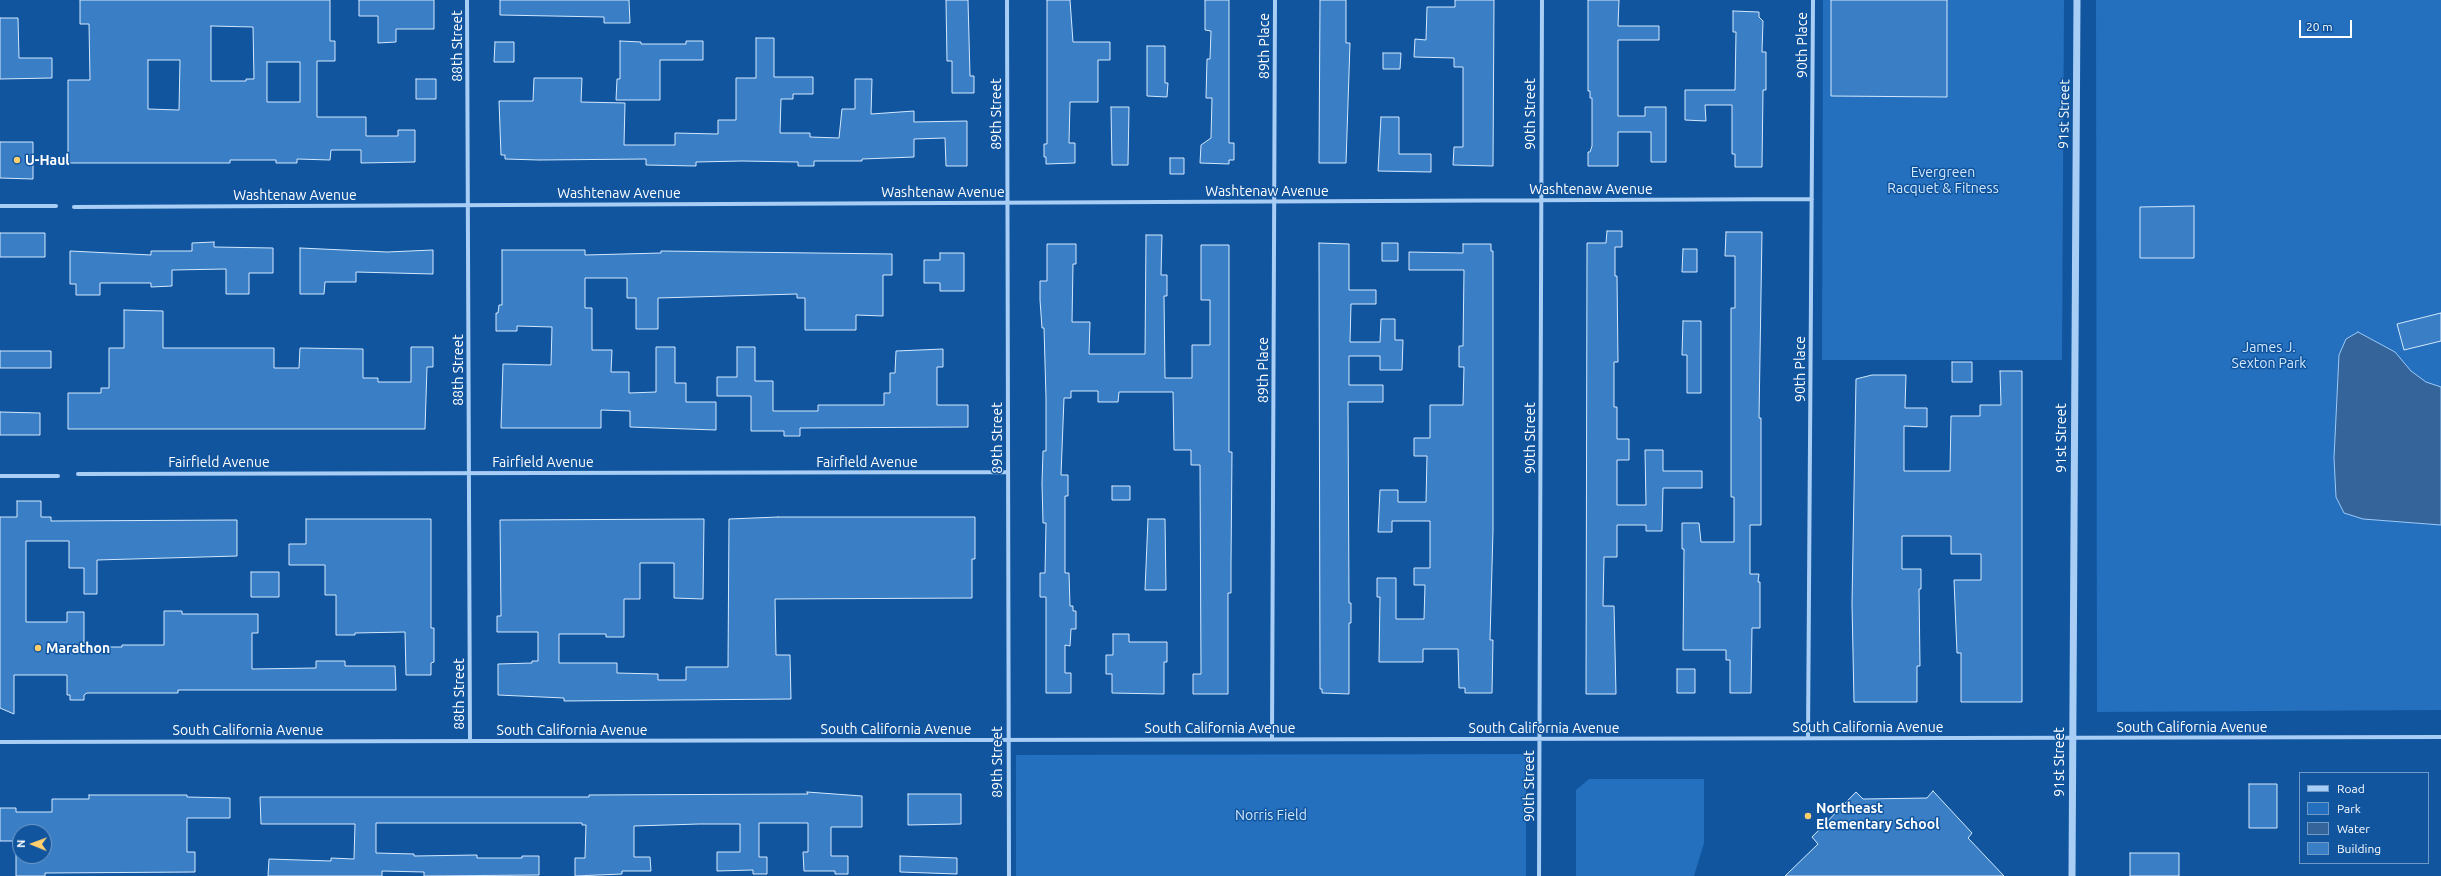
<!DOCTYPE html>
<html>
<head>
<meta charset="utf-8">
<style>
	body { margin:0 }
	#map { position:relative; width:2441px; height:876px; overflow:hidden; background:#11559f; font-family:Ubuntu,sans-serif }
	canvas { display:block }
	.legend { position:absolute; left:2299px; top:772px; width:130px; height:92px; box-sizing:border-box; background:#11559f; border:1px solid #7099c5; margin:0; padding:5px 7px; list-style:none; font-size:12px; color:#fff }
	.legend li { display:flex; align-items:center; gap:8px; height:20px }
	.legend b { width:20px; border:1px solid #7099c5 }
	.north { position:absolute; left:12px; top:824px; width:40px; height:40px; box-sizing:border-box; background:#11559f; border:1px solid #7099c5; border-radius:50%; rotate:271deg; font-size:11px; font-weight:700; line-height:16px; text-align:center; color:#fff }
	.north::after { content:''; display:block; margin:auto; width:14px; height:18px; background:#ffcf6d; clip-path:polygon(50% 0,100% 100%,50% 72%,0 100%) }
	.scale { position:absolute; left:2299px; top:20px; width:53px; height:18px; box-sizing:border-box; border:2px solid #fff; border-top:0; padding-left:5px; font-size:12px; line-height:14px; white-space:nowrap; color:#fff; -webkit-text-stroke:3px #11559f; paint-order:stroke }
</style>
</head>
<body>
<div id="map">
<canvas width="2441" height="876"></canvas>
<ul class="legend">
<li><b style="height:5px;background:#a9cef5"></b>Road</li>
<li><b style="height:11px;background:#2470be"></b>Park</li>
<li><b style="height:11px;background:#34649a"></b>Water</li>
<li><b style="height:11px;background:#3a7fc6"></b>Building</li>
</ul>
<div class="north">N</div>
<div class="scale">20 m</div>
</div>
<script>
const ctx = document.querySelector('canvas').getContext('2d');
ctx.lineJoin = 'round';
function fill(path, color) { ctx.fillStyle = color; ctx.fill(path, 'evenodd'); }
const poly = rows => new Path2D(rows.map(r => 'M' + r).join(''));
function trace(path, color, width, dash) { ctx.strokeStyle = color; ctx.lineWidth = width; ctx.lineCap = dash ? 'butt' : 'round'; ctx.setLineDash(dash || []); ctx.stroke(path); }
function label(font, color, halo, rows, align = 'center') {
  ctx.font = font + ' Ubuntu,sans-serif'; ctx.lineWidth = 3; ctx.setLineDash([]); ctx.textBaseline = 'middle'; ctx.strokeStyle = halo; ctx.fillStyle = color; for (const [text, x, y, turn = 0] of rows) {
    ctx.save(); ctx.translate(x, y); ctx.rotate((+turn || 0) * Math.PI / 180); ctx.textAlign = isNaN(turn) ? turn : align; if (halo) ctx.strokeText(text, 0, 0); ctx.fillText(text, 0, 0); ctx.restore();
  }
}
const green = poly([
	[1823,0,2064,0,2062,360,1822,360],
	[2096,0,2441,0,2441,710,2097,712],
	[1526,754,1526,876,1016,876,1016,755],
	[1589,779,1704,779,1704,843,1694,876,1576,876,1576,790]
]);
const water = poly([
	[2358,332,2395,352,2411,371,2426,382,2441,387,2441,525,2363,519,2344,513,2336,497,2334,458,2339,355,2346,339,2358,332]
]);
const building = poly([
	[80,0,330,0,330,41,335,41,335,61,317,61,317,117,366,117,366,136,398,136,398,130,415,130,415,162,361,163,361,150,331,150,330,160,297,159,297,163,276,163,276,160,230,160,230,163,68,163,68,80,90,80,89,24,80,24,80,0],
	[211,26,253,27,254,79,246,79,246,81,211,81,211,26],
	[148,60,180,60,179,110,148,109,148,60],
	[267,62,300,62,300,102,267,102,267,62],
	[359,0,434,0,434,29,396,29,396,42,378,43,378,16,359,16,359,0],
	[500,0,629,0,630,23,604,23,604,17,500,15,500,0],
	[946,0,968,0,970,76,974,76,974,93,952,93,952,61,947,61,946,0],
	[1047,0,1070,0,1073,42,1110,42,1110,60,1098,60,1098,102,1070,102,1069,143,1075,143,1075,163,1046,164,1046,157,1044,157,1044,144,1047,144,1047,0],
	[1205,0,1229,0,1229,143,1234,143,1234,160,1229,160,1229,164,1200,163,1201,145,1211,138,1212,98,1206,98,1207,59,1210,59,1211,31,1205,30,1205,0],
	[1320,0,1346,0,1346,43,1350,43,1346,163,1319,163,1320,0],
	[1455,0,1494,0,1493,166,1453,165,1454,147,1463,147,1463,67,1454,67,1454,58,1414,57,1415,39,1426,40,1427,7,1455,7,1455,0],
	[1588,0,1619,0,1618,26,1659,26,1659,40,1618,40,1618,116,1645,116,1645,107,1666,107,1666,162,1651,162,1651,132,1618,132,1618,166,1588,166,1588,152,1590,152,1592,146,1592,98,1590,98,1590,91,1588,91,1588,0],
	[1831,0,1947,0,1947,97,1831,96,1831,0],
	[1733,11,1759,12,1759,17,1763,21,1762,52,1766,52,1766,90,1763,90,1762,167,1735,167,1735,154,1732,154,1732,105,1705,105,1706,121,1685,120,1685,90,1735,90,1736,32,1733,32,1733,11],
	[0,18,18,18,19,58,52,58,52,78,0,79,0,18],
	[756,38,774,38,774,77,813,77,813,94,793,94,793,99,781,99,780,133,810,133,810,137,839,138,842,109,855,109,855,79,872,79,871,114,914,111,914,122,967,121,967,166,946,166,945,138,914,139,914,157,862,159,862,161,814,161,814,166,798,166,798,162,742,161,696,162,696,166,646,165,646,159,539,160,505,159,505,155,501,155,499,101,533,101,534,78,582,78,581,102,625,103,624,145,675,145,675,133,718,134,718,120,736,120,736,78,756,78,756,38],
	[620,41,641,42,641,44,686,44,686,41,703,41,703,60,660,60,660,100,616,100,617,79,620,79,620,41],
	[495,42,514,42,514,62,494,62,495,42],
	[1147,46,1165,46,1165,83,1168,83,1167,97,1147,96,1147,46],
	[1383,53,1401,53,1400,69,1383,69,1383,53],
	[416,79,436,79,436,99,416,99,416,79],
	[1111,107,1129,107,1128,165,1112,165,1111,107],
	[1381,117,1399,117,1399,154,1431,154,1431,172,1378,171,1381,117],
	[0,142,33,142,33,179,0,178,0,142],
	[1170,158,1184,158,1184,174,1170,174,1170,158],
	[2194,206,2194,258,2140,258,2140,207,2194,206],
	[1607,231,1622,231,1622,247,1615,247,1615,276,1617,276,1618,362,1614,362,1614,407,1617,407,1617,439,1629,439,1629,460,1617,460,1617,505,1646,505,1645,450,1663,450,1663,471,1702,471,1702,488,1663,488,1662,531,1646,531,1646,525,1617,525,1617,557,1604,557,1603,606,1614,606,1616,694,1586,694,1587,250,1587,243,1606,243,1607,231],
	[1726,232,1762,232,1759,418,1761,418,1761,525,1750,525,1750,574,1759,574,1758,582,1760,582,1760,628,1752,628,1751,693,1730,693,1730,660,1726,660,1726,650,1683,650,1684,549,1682,549,1682,523,1699,523,1701,542,1734,542,1734,497,1731,497,1731,308,1735,308,1735,256,1725,256,1726,232],
	[0,233,45,233,45,257,0,257,0,233],
	[1146,235,1162,235,1161,275,1167,275,1167,296,1164,296,1165,378,1192,378,1192,345,1210,345,1210,300,1201,300,1201,245,1229,245,1229,452,1232,452,1231,563,1231,593,1228,593,1228,694,1193,694,1193,674,1201,674,1200,465,1191,465,1191,450,1174,450,1173,392,1119,392,1118,402,1098,402,1098,391,1071,391,1071,398,1064,398,1061,475,1068,475,1068,496,1065,496,1065,573,1069,573,1070,606,1073,606,1073,611,1076,611,1076,629,1071,629,1070,646,1065,645,1065,673,1071,673,1071,693,1046,693,1046,597,1040,597,1040,573,1045,573,1046,523,1043,523,1042,483,1043,451,1046,451,1046,398,1044,328,1042,328,1040,300,1040,281,1047,281,1047,244,1076,244,1076,264,1073,264,1072,322,1090,322,1089,354,1145,354,1146,235],
	[214,242,214,247,273,248,273,273,249,273,249,294,226,294,226,269,172,270,172,286,151,287,151,283,100,283,100,295,76,295,76,284,70,284,70,251,151,255,151,251,192,251,192,243,214,242],
	[1319,243,1349,244,1349,290,1376,290,1376,304,1351,304,1350,342,1380,342,1381,319,1395,319,1395,340,1403,340,1402,370,1380,370,1380,356,1349,356,1349,385,1383,385,1383,402,1348,402,1349,603,1351,603,1351,623,1349,623,1349,694,1322,693,1322,689,1320,689,1319,243],
	[1382,243,1398,243,1398,261,1382,261,1382,243],
	[1463,244,1491,244,1491,251,1493,251,1493,530,1490,640,1493,640,1492,693,1465,693,1465,688,1459,688,1458,649,1423,649,1423,662,1379,662,1380,597,1377,597,1377,578,1396,578,1396,619,1424,619,1425,585,1414,585,1414,568,1430,568,1430,521,1392,521,1392,532,1378,532,1380,490,1398,490,1398,502,1426,502,1427,456,1414,456,1414,438,1430,438,1430,405,1463,405,1464,367,1459,367,1459,346,1463,346,1464,270,1409,270,1409,252,1463,253,1463,244],
	[300,248,387,252,433,250,433,274,356,272,356,282,325,282,324,294,300,294,300,248],
	[1683,249,1697,249,1697,272,1682,272,1683,249],
	[502,250,585,250,585,255,661,253,661,251,892,254,892,275,883,275,883,316,856,315,856,330,805,330,805,298,797,298,797,294,658,298,658,329,636,329,636,298,627,298,627,278,585,278,585,308,592,308,592,350,612,350,611,372,629,372,629,393,656,392,656,347,675,347,675,383,686,383,686,402,716,402,716,430,630,427,630,411,601,410,601,428,501,428,503,364,551,365,552,327,517,326,517,331,496,331,496,313,498,313,499,305,502,305,502,250],
	[940,253,964,253,964,291,940,291,940,283,924,283,924,260,940,260,940,253],
	[124,310,163,311,163,348,274,348,274,368,299,368,300,348,363,349,363,378,378,378,378,382,411,382,411,347,433,347,433,367,427,367,425,429,68,429,68,393,101,393,101,388,109,388,109,348,124,348,124,310],
	[2441,313,2441,341,2404,350,2397,324,2441,313],
	[1683,321,1701,321,1701,393,1687,393,1687,355,1682,355,1683,321],
	[737,347,755,347,755,381,773,381,773,411,818,411,818,405,884,405,884,393,890,393,890,373,895,373,896,351,943,349,943,367,937,367,937,405,968,405,968,427,800,428,800,436,784,436,784,431,751,431,751,396,717,396,717,377,737,377,737,347],
	[0,351,51,351,51,368,0,368,0,351],
	[1952,362,1972,362,1972,382,1952,382,1952,362],
	[2000,371,2022,371,2022,702,1961,702,1961,653,1957,653,1954,580,1981,580,1981,554,1951,554,1951,536,1902,536,1902,569,1921,569,1921,589,1919,589,1920,666,1917,666,1917,702,1854,702,1852,603,1856,379,1872,375,1906,375,1905,408,1927,408,1927,427,1904,426,1904,471,1950,471,1951,416,1980,416,1980,405,2001,405,2000,371],
	[0,412,40,413,40,435,0,435,0,412],
	[1112,486,1130,486,1130,500,1112,500,1112,486],
	[17,501,41,501,41,517,51,517,51,521,237,520,237,556,97,560,97,594,84,594,84,568,69,568,69,541,26,541,26,622,67,622,67,612,84,612,84,647,122,647,122,645,164,645,164,611,182,611,182,614,258,614,258,633,252,633,252,669,316,668,316,661,345,661,345,666,395,666,396,690,178,690,178,693,87,693,84,695,84,700,70,700,70,695,67,695,67,675,14,675,14,714,0,708,0,517,17,517,17,501],
	[778,517,975,517,975,559,972,559,972,598,775,599,776,655,790,655,791,699,564,701,564,698,498,695,498,664,532,663,532,661,538,661,538,632,497,632,497,616,501,616,500,520,704,519,703,599,674,598,674,563,640,563,640,599,624,599,624,637,606,637,606,634,559,634,559,663,617,663,617,673,658,674,658,680,686,680,686,667,728,667,729,519,778,517],
	[306,519,431,519,431,628,434,628,434,662,431,663,431,675,406,675,405,632,355,633,355,635,336,635,336,595,325,595,325,565,289,565,289,544,306,544,306,519],
	[1148,519,1165,519,1166,590,1145,590,1148,519],
	[251,572,279,572,279,597,251,597,251,572],
	[1113,634,1129,634,1129,642,1167,642,1167,662,1164,662,1164,694,1112,693,1112,674,1106,674,1106,655,1113,655,1113,634],
	[1677,669,1695,669,1695,693,1677,693,1677,669],
	[2249,784,2277,784,2277,828,2249,828,2249,784],
	[1933,791,1972,833,1968,838,2004,876,1785,876,1818,844,1812,837,1856,792,1863,799,1927,798,1933,791],
	[807,792,862,796,862,827,831,827,831,856,848,856,848,874,835,874,835,871,804,871,803,852,808,852,808,823,759,823,759,857,767,857,767,874,753,874,753,870,717,871,717,852,740,852,740,824,699,824,634,826,634,857,650,857,651,871,622,871,622,874,575,876,575,858,585,858,586,825,582,825,582,823,376,823,376,853,414,854,414,856,477,855,477,858,522,858,522,856,539,856,539,875,424,876,424,872,382,871,382,876,268,876,269,859,331,861,331,858,354,859,355,824,261,824,260,797,589,797,589,795,808,794,807,792],
	[908,794,961,794,961,824,908,825,908,794],
	[89,795,187,795,187,797,230,798,230,818,187,818,187,852,195,852,195,872,45,873,45,876,16,876,16,841,0,841,0,808,16,808,16,812,52,812,52,799,89,799,89,795],
	[20,832,44,832,44,856,20,856,20,832],
	[2130,853,2179,853,2179,876,2130,876,2130,853],
	[900,856,957,858,957,874,900,872,900,856]
]);
const minor = poly([
	[467,0,470,741],
	[1007,0,1009,876],
	[0,206,56,206],
	[74,207,1812,199],
	[78,474,1008,472],
	[0,476,58,476],
	[1808,738,1813,0],
	[1272,739,1275,0],
	[0,742,2441,737],
	[1539,876,1542,0]
]);
const tertiary = poly([
	[2072,876,2077,0]
]);
const markers = [
	[17,160,4,"#ffcf6d"],
	[38,648,4,"#ffcf6d"],
	[1808,816,4,"#ffcf6d"]
];
const streetNames = [
	["90th Place",1802,45,-90],
	["88th Street",457,46,-90],
	["89th Place",1264,46,-90],
	["89th Street",996,114,-90],
	["90th Street",1530,114,-90],
	["91st Street",2064,114,-89],
	["Washtenaw Avenue",1591,189],
	["Washtenaw Avenue",1267,191],
	["Washtenaw Avenue",943,192],
	["Washtenaw Avenue",619,193],
	["Washtenaw Avenue",295,195],
	["90th Place",1800,369,-90],
	["88th Street",458,370,-90],
	["89th Place",1263,370,-90],
	["89th Street",997,438,-90],
	["90th Street",1530,438,-90],
	["91st Street",2061,438,-90],
	["Fairfield Avenue",219,462],
	["Fairfield Avenue",543,462],
	["Fairfield Avenue",867,462],
	["88th Street",459,694,-90],
	["South California Avenue",1868,727],
	["South California Avenue",2192,727],
	["South California Avenue",1220,728],
	["South California Avenue",1544,728],
	["South California Avenue",896,729],
	["South California Avenue",248,730],
	["South California Avenue",572,730],
	["89th Street",997,762,-90],
	["91st Street",2059,762,-90],
	["90th Street",1529,786,-90]
];
const poiNames = [
	["U-Haul",25,160],
	["Marathon",46,648],
	["Northeast",1816,808],
	["Elementary School",1816,824]
];
const parkNames = [
	["Evergreen",1943,172],
	["Racquet & Fitness",1943,188],
	["James J.",2269,347],
	["Sexton Park",2269,363],
	["Norris Field",1271,815]
];
fill(green, '#2470be');
fill(water, '#34649a');
trace(water, '#9bcaf8', 1);
fill(building, '#3a7fc6');
trace(building, '#d2e8fe', 1);
trace(minor, '#a9cef5', 4);
trace(tertiary, '#a9cef5', 7);
for (const [x, y, r, color] of markers) { const dot = new Path2D(); dot.arc(x, y, r, 0, 2 * Math.PI); ctx.fillStyle = color; ctx.fill(dot); trace(dot, '#11559f', 1.5); }
label('14px', '#fff', '#11559f', streetNames);
label('bold 14px', '#fff', '#11559f', poiNames, 'left');
label('14px', '#d2e8fe', '#11559f', parkNames);
</script>
</body>
</html>
